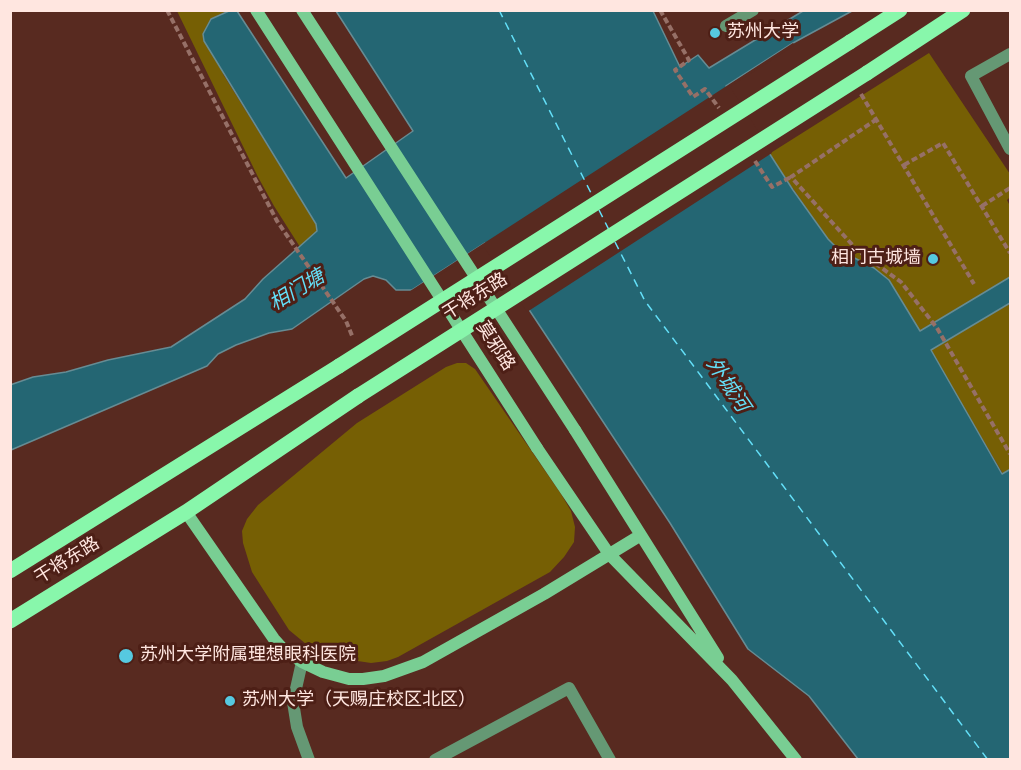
<!DOCTYPE html>
<html>
<head>
<meta charset="utf-8">
<style>
	body { margin:0 }
	#map { position:relative; width:1021px; height:770px; overflow:hidden; background:#582a20; font-family:Overpass,sans-serif }
	canvas { display:block }
	.frame { position:absolute; inset:0; border:12px solid #ffe6e0; pointer-events:none }
</style>
</head>
<body>
<div id="map">
<canvas width="1021" height="770"></canvas>
<div class="frame"></div>
</div>
<script>
const ctx = document.querySelector('canvas').getContext('2d');
ctx.lineJoin = 'round';
function fill(path, color) { ctx.fillStyle = color; ctx.fill(path, 'evenodd'); }
const poly = rows => new Path2D(rows.map(r => 'M' + r).join(''));
function trace(path, color, width, dash) { ctx.strokeStyle = color; ctx.lineWidth = width; ctx.lineCap = dash ? 'butt' : 'round'; ctx.setLineDash(dash || []); ctx.stroke(path); }
function label(font, color, halo, rows, align = 'center') {
  ctx.font = font + ' Overpass,"Noto Sans SC",sans-serif'; ctx.lineWidth = 6; ctx.setLineDash([]); ctx.textBaseline = 'middle'; ctx.strokeStyle = halo; ctx.fillStyle = color; for (const [text, x, y, turn = 0] of rows) {
    ctx.save(); ctx.translate(x, y); ctx.rotate((+turn || 0) * Math.PI / 180); ctx.textAlign = isNaN(turn) ? turn : align; if (halo) ctx.strokeText(text, 0, 0); ctx.fillText(text, 0, 0); ctx.restore();
  }
}
const green = poly([
	[177,11,229,11,220,14,223,74,316,224,317,231,300,247,274,206,258,177],
	[929,53,1010,174,1010,197,1007,200,1010,206,1010,472,1009,470,1003,474,889,280,874,268,839,250,828,239,769,154],
	[457,363,466,363,475,369,561,494,571,511,575,527,574,542,564,557,550,572,398,657,387,661,371,663,351,660,334,656,306,644,289,630,252,572,243,543,242,531,247,519,258,505,357,423,446,367]
]);
const water = poly([
	[229,11,237,11,346,178,413,131,336,11,653,11,680,67,698,55,709,68,803,11,852,11,793,43,726,86,793,190,828,239,839,250,874,268,889,280,920,331,1010,277,1010,303,931,350,1002,474,1009,470,1010,472,1010,759,858,759,809,696,748,649,670,523,485,243,412,290,396,290,386,280,373,276,364,279,292,329,269,333,236,345,218,354,207,366,11,450,10,385,33,377,66,372,108,360,171,347,245,299,263,279,317,231,316,224,204,41,203,34,211,19,229,11]
]);
const pier = poly([
	[793,43,795,45,730,87,772,153,527,312,484,247,413,292,407,293]
]);
const ferry = poly([
	[499,10,593,197],
	[599,210,609,230],
	[615,242,645,301,988,760]
]);
const path = poly([
	[167,10,277,221,346,321,353,338],
	[861,94,974,284],
	[877,119,791,177,857,250,901,282,937,328,1010,454],
	[904,165,943,143,1010,253],
	[982,206,1010,188]
]);
const service = poly([
	[726,26,753,10]
]);
const pedestrian = poly([
	[1010,54,971,76,1010,149]
]);
const minor = poly([
	[302,662,293,702,297,727,309,760],
	[435,760,569,688,610,760]
]);
const secondary = poly([
	[575,430,718,658],
	[537,448,609,554,732,680,796,760],
	[186,512,274,639,283,649,302,662,323,672,349,679,363,679,384,676,423,662,544,594,641,535]
]);
const primary = poly([
	[850,42,900,10],
	[867,73,963,10],
	[10,571,339,366],
	[10,621,186,512,358,396]
]);
const pathBridge = poly([
	[660,10,689,60,675,70,693,97,705,89,719,108],
	[755,161,772,187,791,177]
]);
const secondaryBridge = poly([
	[256,10,537,448],
	[302,10,575,430]
]);
const primaryBridge = poly([
	[339,366,850,42],
	[358,396,867,73]
]);
const markers = [
	[715,33,6,"#56c9e0"],
	[933,259,6,"#56c9e0"],
	[126,656,8,"#56c9e0"],
	[230,701,6,"#56c9e0"]
];
const poiNames = [
	["苏州大学",727,33],
	["相门古城墙",921,259,"right"],
	["苏州大学附属理想眼科医院",140,656],
	["苏州大学（天赐庄校区北区）",242,701]
];
const streetNames = [
	["干将东路",476,298,-32],
	["莫邪路",494,347,57],
	["干将东路",68,562,-32]
];
const waterNames = [
	["相门塘",298,292,-31],
	["外城河",726,386,56]
];
fill(green, '#765f04');
fill(water, '#246673');
trace(water, '#668c94', 1.5);
fill(pier, '#582a20');
trace(ferry, '#63dff8', 1.5, [8, 6]);
trace(path, '#967067', 4, [6, 3]);
trace(service, '#659874', 12);
trace(pedestrian, '#659874', 12);
trace(minor, '#659874', 12);
trace(secondary, '#79ce93', 12);
trace(primary, '#88f7ab', 15);
trace(pathBridge, '#967067', 4, [6, 3]);
trace(secondaryBridge, '#79ce93', 12);
trace(primaryBridge, '#88f7ab', 15);
for (const [x, y, r, color] of markers) { const dot = new Path2D(); dot.arc(x, y, r, 0, 2 * Math.PI); ctx.fillStyle = color; ctx.fill(dot); trace(dot, '#4d1f16', 2); }
label('18px', '#ffe6e0', '#4d1f16', poiNames, 'left');
label('18px', '#ffe6e0', '#4d1f16', streetNames);
label('italic 20px', '#63dff8', '#4d1f16', waterNames);
</script>
</body>
</html>
